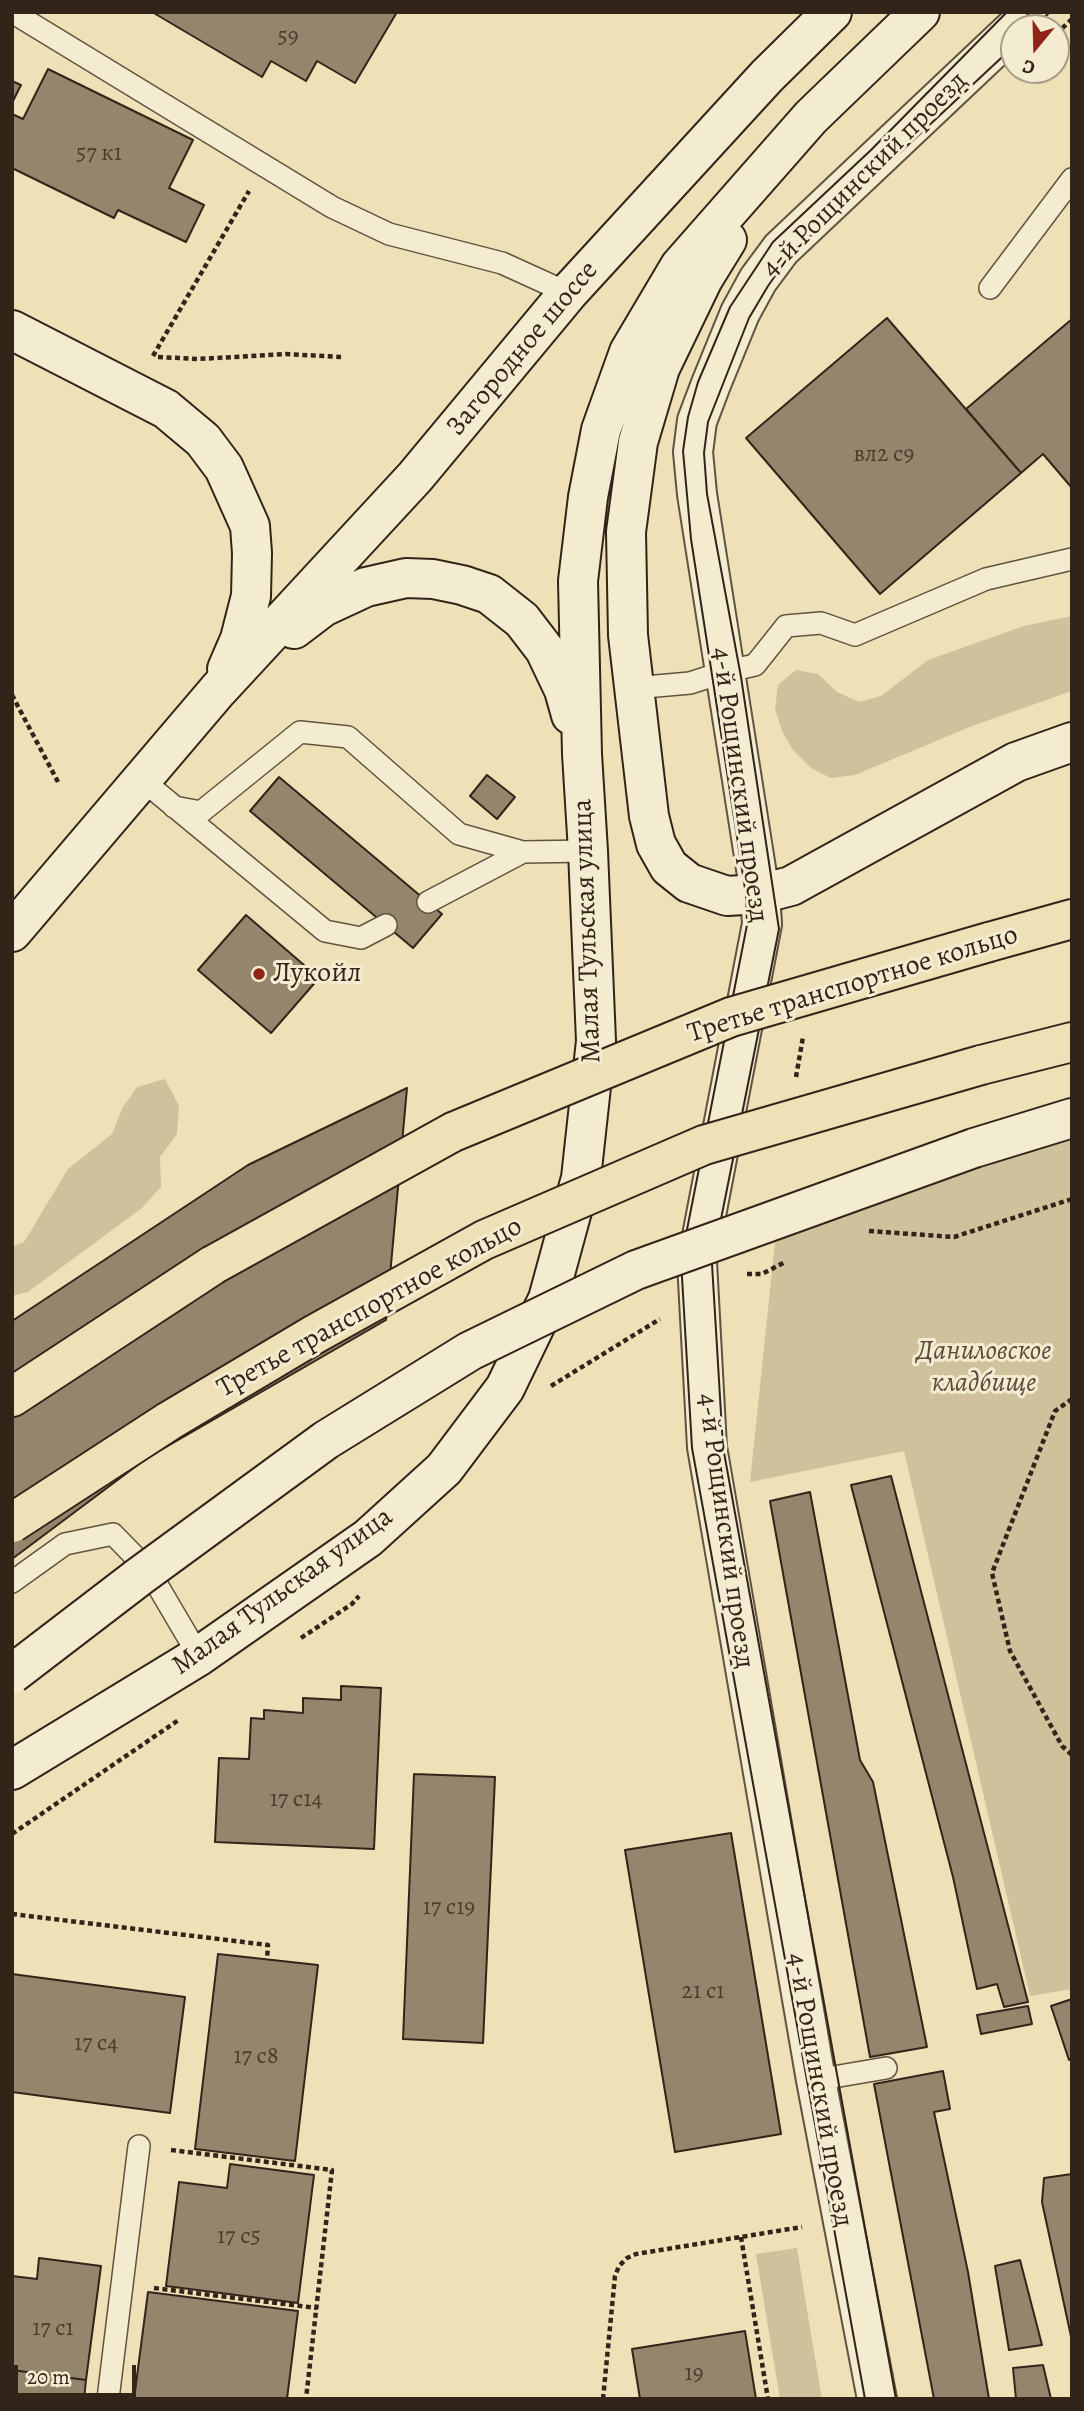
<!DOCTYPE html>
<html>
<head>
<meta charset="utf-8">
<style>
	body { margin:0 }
	#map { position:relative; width:1084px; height:2411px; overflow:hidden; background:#eee1b7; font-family:Alegreya,serif }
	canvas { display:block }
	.frame { position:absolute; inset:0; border:14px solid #33241a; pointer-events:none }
	.north { position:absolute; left:1000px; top:14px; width:70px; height:70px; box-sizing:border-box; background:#f4ecd0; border:2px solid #a79c87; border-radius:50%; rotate:199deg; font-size:19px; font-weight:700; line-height:28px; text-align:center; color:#33241a }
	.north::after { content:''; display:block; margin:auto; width:24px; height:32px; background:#8f2418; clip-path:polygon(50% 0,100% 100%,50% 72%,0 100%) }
	.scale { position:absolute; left:14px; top:2365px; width:122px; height:32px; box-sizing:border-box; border:4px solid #33241a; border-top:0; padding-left:9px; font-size:21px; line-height:24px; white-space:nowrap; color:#33241a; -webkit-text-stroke:5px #f4ecd0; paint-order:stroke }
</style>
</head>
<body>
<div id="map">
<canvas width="1084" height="2411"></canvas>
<div class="frame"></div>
<div class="north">С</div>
<div class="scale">20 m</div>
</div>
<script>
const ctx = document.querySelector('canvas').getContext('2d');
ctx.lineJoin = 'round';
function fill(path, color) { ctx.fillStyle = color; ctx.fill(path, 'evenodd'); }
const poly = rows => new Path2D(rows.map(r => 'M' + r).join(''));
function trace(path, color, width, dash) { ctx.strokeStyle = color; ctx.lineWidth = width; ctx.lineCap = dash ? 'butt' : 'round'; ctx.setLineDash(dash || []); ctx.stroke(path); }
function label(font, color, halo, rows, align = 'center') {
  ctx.font = font + ' Alegreya,serif'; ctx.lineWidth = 6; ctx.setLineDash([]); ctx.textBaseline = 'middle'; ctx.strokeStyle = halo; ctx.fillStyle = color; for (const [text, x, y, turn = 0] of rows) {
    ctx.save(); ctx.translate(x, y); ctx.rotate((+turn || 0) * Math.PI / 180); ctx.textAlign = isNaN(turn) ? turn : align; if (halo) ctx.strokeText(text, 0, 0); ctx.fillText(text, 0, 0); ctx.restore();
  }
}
const green = poly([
	[1072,616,1072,691,972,726,855,775,831,778,811,768,793,750,782,731,775,709,778,685,796,670,818,674,837,692,859,702,881,696,928,660,1024,626],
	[165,1079,179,1106,177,1134,160,1157,161,1187,142,1208,28,1292,12,1296,12,1247,24,1242,68,1169,112,1134,123,1107,137,1087],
	[1072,1138,1072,1989,1030,1996,904,1451,750,1482,775,1242,945,1177],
	[797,2248,807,2310,822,2399,780,2399,756,2254]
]);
const building = poly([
	[152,12,397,12,355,83,317,61,306,81,271,61,262,77,152,12],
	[48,69,193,140,169,188,204,205,186,242,118,210,114,218,12,168,12,114,23,119,48,69],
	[12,81,21,85,12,103,12,81],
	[887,318,1021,473,880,594,746,438,887,318],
	[1072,319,1072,488,1043,454,1021,473,966,409,1072,319],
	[487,775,515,797,497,819,470,796,487,775],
	[279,777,442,914,413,948,250,811,279,777],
	[246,915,319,978,271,1033,198,970,246,915],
	[407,1088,386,1320,147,1458,12,1559,12,1321,248,1165,407,1088],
	[891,1476,1028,2002,1004,2007,997,1984,977,1989,953,1877,851,1485,891,1476],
	[810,1492,860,1760,873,1782,927,2047,870,2057,770,1501,810,1492],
	[341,1686,381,1688,374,1849,215,1842,219,1758,249,1759,251,1718,264,1719,264,1710,303,1713,303,1698,341,1700,341,1686],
	[414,1774,495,1777,483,2043,403,2039,414,1774],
	[731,1833,781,2134,675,2152,625,1850,731,1833],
	[218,1954,318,1965,295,2161,195,2149,218,1954],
	[12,1974,185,1997,170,2113,12,2092,12,1974],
	[1072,1999,1072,2058,1069,2060,1051,2006,1072,1999],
	[1028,2006,1032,2024,981,2034,977,2015,1028,2006],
	[943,2071,950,2109,934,2112,968,2272,989,2399,934,2399,874,2084,943,2071],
	[230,2164,314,2175,298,2303,166,2286,179,2182,227,2188,230,2164],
	[1072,2174,1072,2341,1042,2202,1044,2178,1072,2174],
	[39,2258,101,2266,86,2380,12,2370,12,2276,37,2279,39,2258],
	[1020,2260,1042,2345,1009,2350,995,2266,1020,2260],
	[148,2292,298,2311,287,2399,134,2399,148,2292],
	[745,2331,756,2399,640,2399,632,2349,745,2331],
	[1043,2365,1051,2399,1016,2399,1013,2368,1043,2365],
	[12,2370,86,2380,84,2399,12,2399,12,2370]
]);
const path = poly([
	[1056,34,1072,19],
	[153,356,249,191],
	[158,357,198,359,286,354,341,357],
	[12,695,58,782],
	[796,1077,803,1037],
	[869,1231,954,1237,1072,1199],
	[747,1274,762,1274,785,1262],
	[551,1386,660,1319],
	[1072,1399,1055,1411,992,1573,1010,1651,1062,1746,1072,1755],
	[301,1638,352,1604,359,1596],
	[12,1834,180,1719],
	[12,1914,268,1945,267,1959],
	[171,2150,332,2170,306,2399],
	[741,2237,768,2399],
	[154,2288,317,2308],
	[603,2399,615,2276,619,2266,627,2258,636,2254,802,2227]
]);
const lane = poly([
	[12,12,332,207,389,234,502,263,568,293],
	[990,288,1072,179],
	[634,688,690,683,724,672,755,665,786,626,821,623,855,635,986,579,1072,559],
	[141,779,325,931,361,938,386,925],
	[174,807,201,812,300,732,348,737,459,834,523,852],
	[428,902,523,852,588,851],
	[12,1582,65,1544,113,1534,149,1571,199,1656],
	[816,2080,886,2068],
	[108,2399,139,2146]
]);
const street = poly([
	[877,2399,816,2080,707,1447,697,1262,762,924,760,894,697,494,693,452,697,421,711,384,740,313,758,280,781,249,1014,29]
]);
const secondary = poly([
	[727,240,703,279,660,368,638,442,626,532,628,635,649,816,656,844,669,867,689,883,727,896,760,894,791,886,1016,762,1072,742],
	[12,330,166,409,203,440,224,468,250,526,252,553,251,596,240,639,227,669],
	[294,629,323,607,366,587,406,578,433,579,462,585,489,594,522,620,545,650,564,690,571,715],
	[12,932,218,690,415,477,568,293,767,76,832,12],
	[974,1148,1072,1118],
	[12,1770,199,1656,368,1538,444,1469,505,1388,548,1299,581,1178,596,1041,588,851,582,754,578,581,588,497,601,430,629,352,680,266,811,117,920,12]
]);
const primary = poly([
	[989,942,1072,919],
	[981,1065,1072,1042],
	[12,1397,213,1265]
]);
const tram = poly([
	[1033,28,1050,12],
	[865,2399,692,1448,681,1260,747,925,746,895,691,539,683,451,688,417,698,382,730,307,773,242,871,150,1007,12],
	[896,2399,723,1447,712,1264,779,929,741,677,707,494,704,453,708,422,749,318,768,286,789,256,1014,46]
]);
const secondaryBridge = poly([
	[12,1674,140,1576,326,1440,470,1351,636,1270,974,1148]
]);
const primaryBridge = poly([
	[213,1265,453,1132,731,1017,989,942],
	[12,1523,169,1421,315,1334,484,1240,704,1145,981,1065]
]);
const markers = [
	[259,974,7,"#8f2418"]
];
const numberNames = [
	["59",288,37],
	["57 к1",99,154],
	["вл2 с9",884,455],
	["17 с14",296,1800],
	["17 с19",449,1908],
	["21 с1",703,1992],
	["17 c4",96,2044],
	["17 с8",256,2057],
	["17 с5",239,2237],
	["17 с1",53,2329],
	["19",694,2374]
];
const streetNames = [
	["4-й Рощинский проезд",865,175,-45],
	["Загородное шоссе",523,349,-50],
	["4-й Рощинский проезд",739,785,82],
	["Малая Тульская улица",588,931,-92],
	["Третье транспортное кольцо",853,985,-17],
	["Третье транспортное кольцо",370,1308,-29],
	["4-й Рощинский проезд",725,1531,82],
	["Малая Тульская улица",283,1592,-36],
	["4-й Рощинский проезд",819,2090,80]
];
const poiNames = [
	["Лукойл",273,974]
];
const parkNames = [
	["Даниловское",984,1352],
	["кладбище",984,1384]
];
fill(green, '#cec19c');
fill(building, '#94866c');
trace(building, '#33241a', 2);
trace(lane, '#625341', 24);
trace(street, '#625341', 42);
trace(secondary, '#33241a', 42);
trace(primary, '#33241a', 42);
trace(path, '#33241a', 4.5, [5, 3.5]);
trace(lane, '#f4ecd0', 21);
trace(street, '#f4ecd0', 38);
trace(secondary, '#f4ecd0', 38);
trace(primary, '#eee1b7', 38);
trace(tram, '#33241a', 2);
trace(secondaryBridge, '#33241a', 42, []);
trace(primaryBridge, '#33241a', 42, []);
trace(secondaryBridge, '#f4ecd0', 38);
trace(primaryBridge, '#eee1b7', 38);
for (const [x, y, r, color] of markers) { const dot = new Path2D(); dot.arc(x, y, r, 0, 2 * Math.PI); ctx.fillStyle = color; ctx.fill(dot); trace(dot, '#f4ecd0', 2.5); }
label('24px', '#4b3c2e', null, numberNames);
label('28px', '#33241a', '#f4ecd0', streetNames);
label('28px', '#33241a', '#f4ecd0', poiNames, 'left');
label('italic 28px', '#5a4b3a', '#f4ecd0', parkNames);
</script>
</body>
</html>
